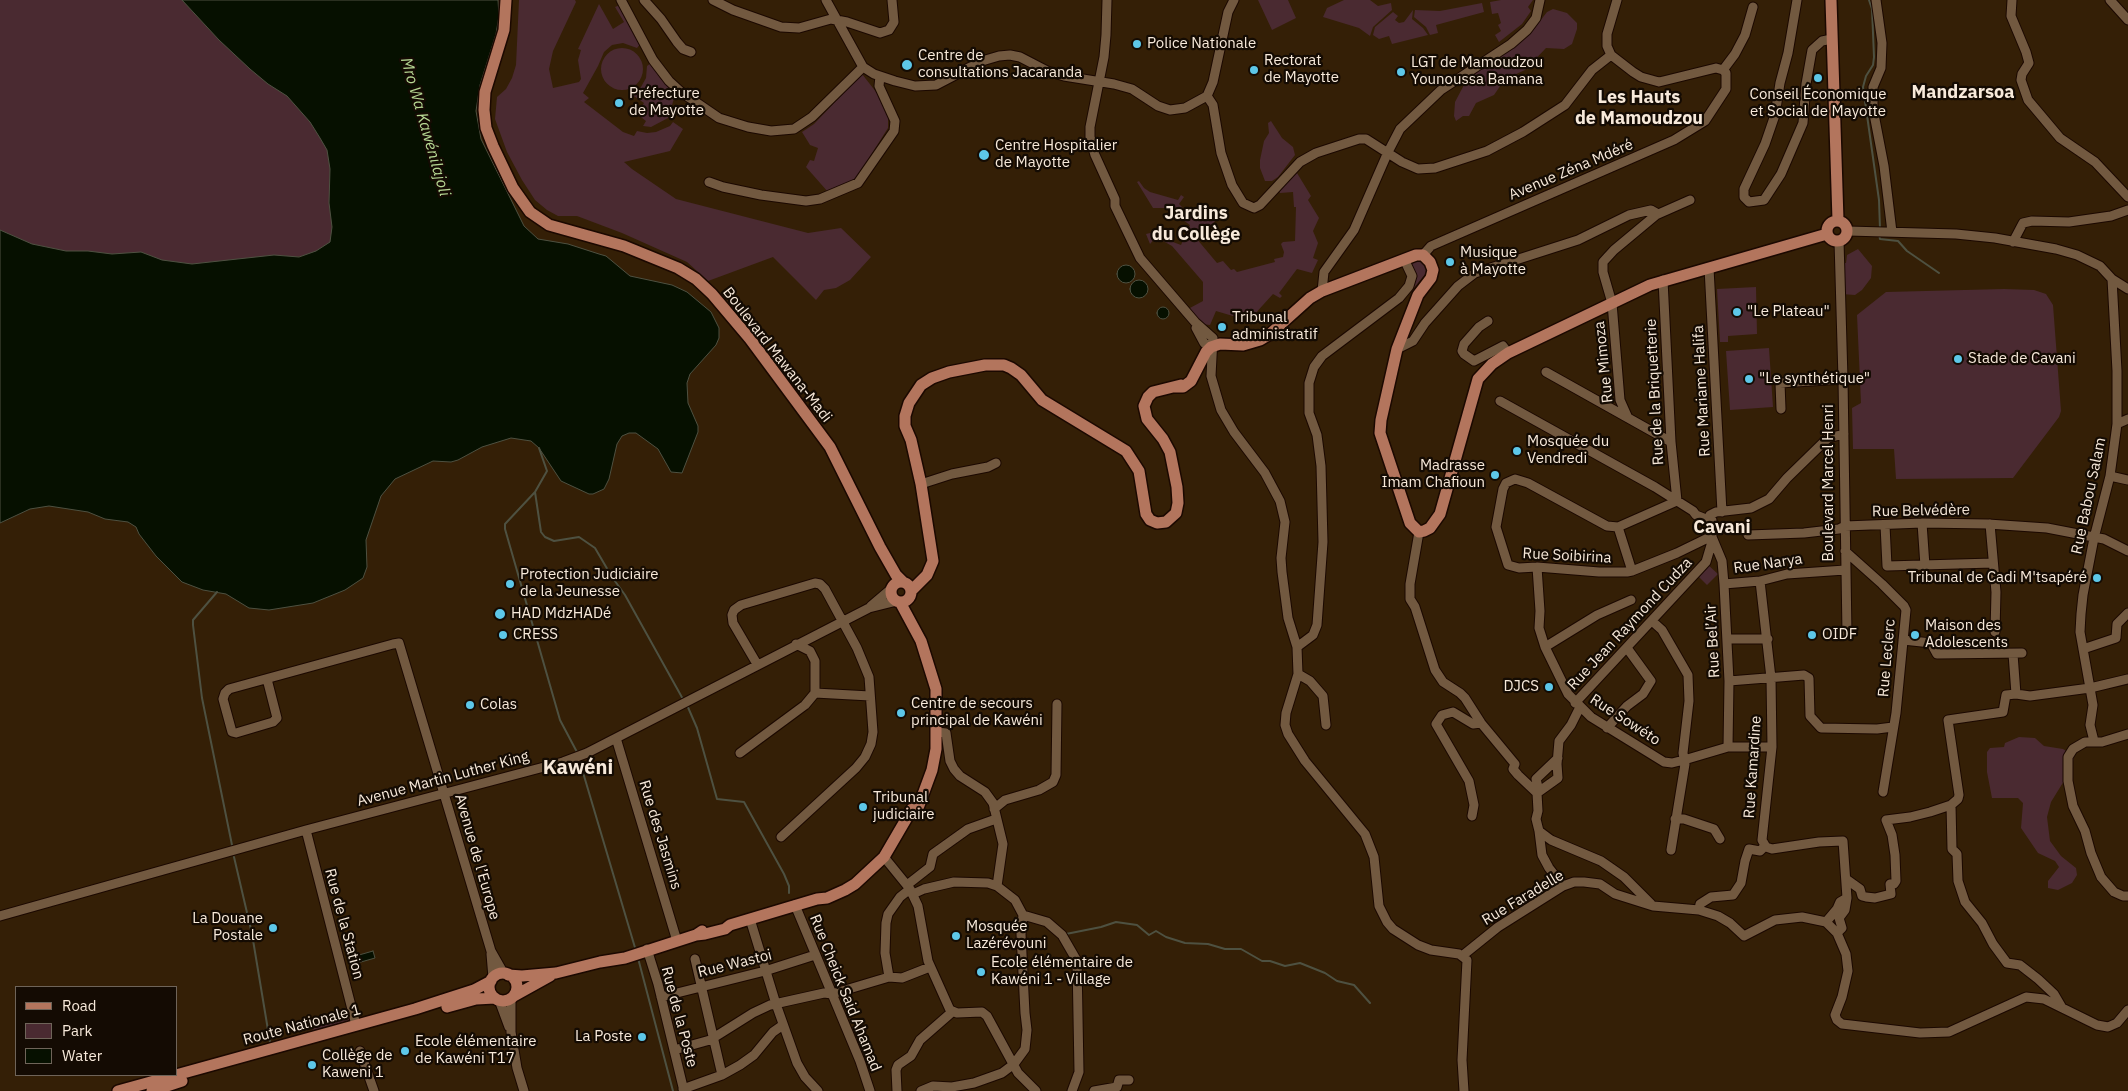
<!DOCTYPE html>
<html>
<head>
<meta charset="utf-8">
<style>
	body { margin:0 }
	#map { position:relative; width:2128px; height:1091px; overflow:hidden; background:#341f06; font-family:"IBM Plex Sans",sans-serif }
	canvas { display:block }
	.legend { position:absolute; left:15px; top:986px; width:162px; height:90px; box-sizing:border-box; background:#140b03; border:1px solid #6f6459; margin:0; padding:6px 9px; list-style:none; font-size:15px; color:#f7e9da }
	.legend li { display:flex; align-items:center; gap:10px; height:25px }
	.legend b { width:25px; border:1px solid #6f6459 }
</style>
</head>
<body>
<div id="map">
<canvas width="2128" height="1091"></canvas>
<ul class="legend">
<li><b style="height:6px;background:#b3755d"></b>Road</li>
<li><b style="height:14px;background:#4a2a31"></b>Park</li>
<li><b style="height:14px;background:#061000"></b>Water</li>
</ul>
</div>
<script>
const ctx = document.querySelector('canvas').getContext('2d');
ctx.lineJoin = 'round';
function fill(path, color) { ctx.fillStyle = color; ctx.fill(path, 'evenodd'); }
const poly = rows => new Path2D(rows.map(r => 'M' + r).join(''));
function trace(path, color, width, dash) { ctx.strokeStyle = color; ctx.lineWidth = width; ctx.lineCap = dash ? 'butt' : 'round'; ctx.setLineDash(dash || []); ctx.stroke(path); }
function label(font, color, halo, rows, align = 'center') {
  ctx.font = font + ' "IBM Plex Sans",sans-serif'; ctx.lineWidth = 4.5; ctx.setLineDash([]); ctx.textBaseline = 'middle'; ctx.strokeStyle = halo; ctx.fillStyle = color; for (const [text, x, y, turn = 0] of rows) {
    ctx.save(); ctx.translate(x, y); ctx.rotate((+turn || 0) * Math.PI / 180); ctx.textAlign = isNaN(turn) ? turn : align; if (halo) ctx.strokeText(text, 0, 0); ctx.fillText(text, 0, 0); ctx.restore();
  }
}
const green = poly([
	[0,0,182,0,219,40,223,29,439,240,0,292],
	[519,0,575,0,576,2,553,51,549,69,553,88,579,82,581,79,578,60,581,50,578,49,599,4,613,29,624,22,615,7,620,5,641,43,637,48,623,43,612,45,604,52,598,66,583,93,589,98,584,102,623,132,634,136,637,131,647,133,656,132,670,126,673,122,683,129,670,151,624,162,632,169,676,199,808,233,841,228,871,257,850,280,836,288,824,290,816,300,773,257,708,281,687,262,622,233,577,216,558,216,547,210,535,200,522,180,507,152,495,119,497,97,506,89,512,78,516,65],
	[1258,0,1288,0,1296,18,1272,30],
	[1344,0,1370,0,1378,6,1391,3,1392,10,1373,27,1370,36,1359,28,1323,17,1327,8],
	[1501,0,1533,0,1528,7,1531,11,1522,24,1499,42,1495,35,1501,31,1498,25,1501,23,1498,13,1492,14,1490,2],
	[1482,3,1484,12,1436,25,1438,33,1430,35,1426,27,1414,17,1415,10,1440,11],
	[1553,9,1567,13,1577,23,1577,29,1572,44,1564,49,1546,48,1525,70,1505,79,1494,95,1476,103,1469,116,1463,116,1456,121,1454,116,1455,102,1465,83,1479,69,1530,34,1547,12],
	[1413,10,1412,19,1423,28,1428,35,1392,44,1389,36,1379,39,1373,35,1375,27,1393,12,1398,16,1395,20,1399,23,1404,22],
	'601 69a21 21 0 1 1 42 0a21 21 0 1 1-42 0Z',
	[651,63,654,65,660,78,676,92,668,118,651,127,643,126,646,121,637,114,644,103,631,94,641,87,646,78,647,66],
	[862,74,880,97,888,115,888,128,855,180,828,192,806,167,810,160,814,161,818,148,810,145,802,132,814,124],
	[1271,121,1282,138,1293,147,1295,155,1278,177,1272,181,1265,181,1260,168,1260,160,1264,141,1269,133,1268,123],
	[1297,173,1311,196,1308,200,1319,218,1313,231,1318,243,1313,258,1318,260,1312,273,1297,269,1279,293,1282,296,1280,298,1273,294,1253,316,1243,319,1216,311,1210,325,1201,324,1188,309,1203,301,1203,282,1172,246,1156,237,1150,244,1146,234,1154,232,1162,238,1181,245,1190,225,1166,208,1153,208,1137,182,1139,181,1144,188,1150,192,1178,200,1181,195,1184,197,1179,204,1190,215,1200,205,1220,217,1196,238,1217,263,1223,261,1231,270,1234,269,1237,272,1275,262,1274,259,1283,257,1284,252,1281,244,1283,242,1295,241,1296,207,1294,207,1293,192,1280,193,1278,189],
	[1858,249,1872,266,1871,278,1862,290,1855,295,1841,294,1841,263,1846,263,1847,255],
	[1418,259,1428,265,1427,272,1413,289,1411,263],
	[1756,287,1757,334,1728,336,1728,342,1720,342,1717,289],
	[2004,289,2034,290,2046,294,2053,305,2061,411,2059,417,2013,478,1896,479,1894,449,1853,449,1852,408,1861,403,1857,315,1886,292],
	[1769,348,1773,407,1730,410,1726,351],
	[1707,564,1718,574,1707,585,1696,574],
	[2019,737,2035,738,2044,746,2063,749,2074,756,2072,768,2051,802,2047,817,2050,841,2061,856,2076,868,2077,875,2072,883,2058,890,2048,888,2048,881,2059,867,2055,861,2038,853,2021,828,2023,803,2018,798,1992,798,1987,772,1987,752,1990,748,2004,747,2005,743],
	[349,1013,350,1018,346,1023,308,1033,316,1027,341,1019]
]);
const water = poly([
	[182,0,498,0,499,16,496,34,480,85,476,111,481,139,524,226,538,239,568,244,599,254,606,256,630,276,672,285,687,292,711,312,719,328,719,338,716,345,690,374,687,383,688,403,698,426,698,432,682,473,671,472,658,449,636,433,629,433,622,436,617,444,609,479,604,489,593,494,589,494,561,481,539,448,531,441,511,438,482,447,458,460,451,462,433,461,395,479,381,496,366,540,367,567,363,578,345,590,313,603,269,610,249,608,226,594,203,590,182,582,156,556,139,534,136,527,128,522,105,519,88,512,49,506,30,509,0,523,0,230,32,244,66,251,88,251,112,254,141,252,162,260,192,264,274,255,299,257,316,251,330,242,332,227,329,203,330,169,327,150,320,138,310,122,287,96,268,84,250,69,219,40,182,0],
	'1117 274a9 9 0 1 1 18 0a9 9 0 1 1-18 0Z',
	'1130 289a9 9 0 1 1 18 0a9 9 0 1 1-18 0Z',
	'1157 313a6 6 0 1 1 12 0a6 6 0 1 1-12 0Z',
	[373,951,375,958,354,964,352,957,373,951]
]);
const stream = poly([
	[1869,0,1872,9,1874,57,1873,65,1866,76,1863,87,1879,200,1880,229],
	[1879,234,1880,239,1898,241,1907,251,1939,273],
	[539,448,547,471,535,492,505,524,505,529,560,720,578,754],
	[535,492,541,532,545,537,554,541,579,537,595,548,612,577,625,595,684,701],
	[217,592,193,620,193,625,202,698,232,845],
	[687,705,697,728,717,799,744,802,784,874,789,886,789,893],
	[579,759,636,951],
	[234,857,252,934,270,1042],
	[1066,934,1101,927,1116,922,1137,925,1149,935,1156,931,1166,937,1185,943,1208,944,1225,949,1241,949,1262,961,1270,961,1285,966,1300,963,1325,973,1337,981,1354,985,1370,1003],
	[638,958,673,1091]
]);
const minor = poly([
	[621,0,653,60,669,81,681,92,719,118,748,127,771,131,794,129,812,117,863,67],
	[644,0,661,19,677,42,683,49,691,52],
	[713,0,733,10,781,27,799,28,831,19,847,22,880,33,889,30,894,22,892,0],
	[826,0,863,67,874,74,895,81,915,86,936,85,982,61,999,56,1010,55,1020,57,1047,71,1064,76,1114,84,1132,89,1158,106,1170,110,1185,108,1207,96,1213,82,1228,12,1234,0],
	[1107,0,1106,35,1104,57,1090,127,1090,137,1095,155,1115,199,1115,206,1140,258,1195,322,1213,338,1211,376,1221,410,1234,432,1265,473,1280,501,1285,522,1281,558,1282,572,1288,618,1297,647,1298,674,1286,713,1285,725,1288,734,1305,761,1365,834,1374,857,1379,906,1387,922,1393,929,1418,945,1431,950,1459,954,1467,960,1462,1060,1464,1091],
	[1797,0,1788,53,1780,83,1775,115,1765,144,1744,189,1744,197,1749,202,1764,200,1781,174,1803,123,1806,84,1812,50,1822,41,1832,39],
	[1876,0,1882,43,1881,68,1873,87,1873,109,1884,166,1892,232],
	[2012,0,2011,16,2026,52,2029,63,2022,74,2021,80,2028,100,2060,138,2095,162,2128,197],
	[2110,0,2128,20],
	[1723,70,1735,54,1745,35,1753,7],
	[1207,96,1213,105,1221,153,1232,185,1243,203,1254,208,1260,205,1300,162,1316,153,1359,139,1366,139,1402,162,1418,169,1435,168,1487,151,1523,132,1565,105,1592,70,1611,55],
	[709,182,723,187,761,195,806,201,820,199,858,183,894,131,895,121,879,86,880,76],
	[1848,231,1956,234,1995,238,2056,249,2077,255,2100,266,2112,279,2128,289],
	[1839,241,1843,379,1847,634],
	[2013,242,2023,223,2032,221,2069,222,2111,216,2128,210],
	[1423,255,1431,246,1674,140,1705,121,1726,89,1726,73,1723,70,1716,68,1659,82,1641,77,1633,72,1611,55,1607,46,1607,34,1617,0],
	[1709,268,1722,512],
	[1663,280,1671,442,1677,501,1618,527,1607,526,1528,483,1515,479,1506,483,1503,489,1496,527,1508,565,1519,568,1537,567,1599,572,1627,572,1632,571,1677,553,1712,536],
	[1322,291,1324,272,1354,230,1388,152,1400,129,1441,90,1511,44,1527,30,1536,18,1540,0],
	[1488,321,1479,327,1464,344,1462,351,1464,354,1474,361,1503,346,1508,353],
	[1196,328,1204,343,1211,347],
	[1397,349,1413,341,1425,323,1458,286,1475,273,1578,240,1629,215,1651,210,1658,214],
	[1546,372,1671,442],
	[1500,401,1655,487,1693,511,1696,515,1706,519],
	[1781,409,1780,383,1843,379],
	[1628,418,1620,400,1612,303,1603,272,1603,262,1614,250,1656,215,1690,200],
	[2117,424,2128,419],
	[2110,476,2128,480],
	[921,484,952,474,988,467,996,463],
	[1710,515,1716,512,1751,508,1769,499,1787,478,1828,438,1844,434],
	[1922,523,1925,566],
	[1990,524,1996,592,1995,632],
	[1885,525,1887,566,1993,563],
	[1618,527,1632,571],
	[1419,532,1410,584,1410,599,1415,607,1435,670,1443,682,1460,693,1465,698,1481,723,1515,764,1513,769,1518,775,1537,793],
	[1748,535,1804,533,1839,529,1845,526,1922,523,1988,524,2047,528,2104,539,2128,551],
	[1712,537,1722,561,1724,584,1729,681,1728,747],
	[1845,551,1882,584,1904,606,1906,610,1896,713,1883,792],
	[1537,567,1540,611,1539,628,1545,647,1568,694,1591,717,1664,762,1672,763,1684,760,1728,747,1772,747],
	[1760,581,1771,678,1772,747,1762,840,1766,847,1772,849,1819,842,1843,841,1847,898,1840,902,1837,909,1826,922],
	[1724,584,1760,581,1787,574,1845,570],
	[871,606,891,589],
	[1652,621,1662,630,1688,675,1689,701,1683,753,1685,764,1671,850],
	[1727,639,1768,639],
	[1903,640,1931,643,1937,654,2022,653],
	[1297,647,1313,635,1317,625,1323,542,1321,466,1317,435,1309,413,1309,383,1314,367,1322,356,1399,298,1409,286,1412,276,1404,259],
	[1545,647,1597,615,1631,600],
	[2083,649,2116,638,2117,624,2128,613],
	[2013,654,2016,694],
	[757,664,733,623,732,615,734,610,741,605,815,583,820,584,825,589,857,648,869,677,873,732,871,744,865,757,856,768,781,837],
	[1298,674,1310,681,1323,696,1326,725],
	[267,679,277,718,273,722,236,733,232,732,223,699,225,693,229,689,393,644,399,643,491,951,504,974],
	[1729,681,1804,675,1809,678,1810,716,1821,728,1877,729,1893,727],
	[815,693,870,696],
	[1575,703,1706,562,1711,545,1712,520],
	[1580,707,1571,725,1559,741,1557,764,1558,778,1537,793,1538,811,1536,819,1539,831,1551,840,1601,861,1624,877,1651,904],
	[1607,728,1627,706,1643,694,1651,681,1627,648],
	[937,732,946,733,950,761,954,769,960,776,985,792,993,803,1003,844,997,886],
	[2128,734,2102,742,2085,742,2073,749,2068,757,2068,781,2073,806,2085,831,2091,853,2101,877,2114,892,2123,896,2128,896],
	[616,738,677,941],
	[2094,741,2090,725,2093,705,2080,632,2081,614,2083,595,2094,538,2110,476,2117,424,2117,371,2112,279],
	[740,753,805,705,815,693,815,661,810,651,796,644],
	[1539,791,1536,779,1558,758],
	[1951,805,1952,849,1957,854,1958,881,1965,902,1982,923,1993,944,2007,963,2020,965,2038,979,2054,994,2061,1006],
	[994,809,1005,800,1039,790,1053,782,1056,775,1057,704],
	[1472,816,1474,805,1469,781,1436,724,1442,715,1453,712,1473,724,1481,723],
	[1675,819,1684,819,1714,829,1720,839],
	[306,830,356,1025],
	[1539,831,1542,855,1549,868,1563,886],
	[884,857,910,889,918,906,928,961,950,1010,957,1013,982,1012,987,1016,1018,1073,1036,1091],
	[1846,879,1860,889,1862,896,1866,897,1875,898,1891,894,1890,884,1894,884,1896,881,1895,855,1892,835,1886,820,1910,817,1930,812,1951,805,1958,799,1959,795,1948,720,2003,712,2006,695,2016,694,2030,696,2090,688,2128,679],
	[907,885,930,867,933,854,968,829,996,819],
	[913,894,924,889,954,882,988,883,997,886,1015,900,1023,915,1021,934,1025,1013,1027,1030,1025,1049,1014,1064,1002,1073,974,1083,952,1087,933,1086,921,1091],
	[795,905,860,1061,870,1091],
	[1699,910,1700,904,1711,897,1733,895,1741,883,1745,861,1749,849,1760,851,1765,846],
	[1023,915,1047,922,1062,935,1077,961,1079,1072,1072,1091],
	[0,916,306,830,563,762,587,753,869,608,897,601],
	[750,919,776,1004,797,1063,805,1077,818,1091],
	[1837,933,1842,928,1839,918,1845,910,1847,898],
	[647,949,658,984,684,1091],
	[491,954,493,978],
	[1462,956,1498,927,1563,886,1574,882,1584,882,1600,884,1615,894,1653,906,1699,910,1718,916,1730,923,1744,936,1775,920,1802,917,1826,922,1837,933,1846,954,1848,971,1842,997,1835,1015,1837,1020,1842,1024,1920,1033,1949,1032,2026,997,2044,999,2097,1025,2108,1027,2117,1023,2128,1010],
	[695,959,722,1075],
	[889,977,885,953,886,923,888,914,900,897,910,889],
	[661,997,765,971,815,955],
	[511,999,511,1032,517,1068,524,1091],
	[499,1000,509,1027],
	[674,1050,710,1040,753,1013,770,1005,824,993,832,994,889,977,902,978,930,967],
	[360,1051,374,1091],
	[683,1089,722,1075,740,1065,754,1055,773,1032,783,1025],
	[897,1091,896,1070,898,1065,911,1056,920,1040,952,1012],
	[1094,1091,1117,1087,1119,1080,1129,1080]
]);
const major = poly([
	[506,0,504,30,485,92,484,110,486,128,493,146,513,188,530,212,549,225,624,246,678,268,696,279,712,294,750,339,830,447,880,547,896,575,903,582],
	[1831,0,1838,220],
	'1827 231a10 10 0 1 1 20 0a10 10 0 1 1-20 0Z',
	[1176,387,1183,387,1191,381,1206,352,1211,347,1220,344,1243,345,1260,340,1270,334,1310,298,1322,291,1416,255,1423,255,1430,262,1433,270,1431,278,1418,295,1397,349,1381,420,1380,433,1410,523,1419,532,1424,531,1430,528,1440,514,1478,379,1492,364,1508,353,1650,285,1827,234],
	'891 592a10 10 0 1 1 20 0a10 10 0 1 1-20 0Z',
	[911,591,927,575,933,561,921,484,911,440,905,426,905,416,909,403,921,385,932,378,949,372,985,365,1004,365,1011,368,1021,375,1042,400,1126,451,1139,471,1146,514,1150,520,1157,523,1166,522,1176,513,1178,503,1177,487,1170,452,1163,439,1147,419,1144,406,1148,397,1153,392,1181,385],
	[900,602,921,641,936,689,936,749,932,770,918,808],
	[696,935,705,934,725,929,730,925,817,899,827,898,845,890,855,884,884,857,912,809,920,801],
	'489 987a14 14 0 1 1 28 0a14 14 0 1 1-28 0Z',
	[508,975,522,976,556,973,600,962,625,958,696,935,702,931],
	[514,996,550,976],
	[447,1007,476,999,495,998],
	[118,1091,415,1009,474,990,491,981],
	[152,1091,182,1081]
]);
const markers = [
	[1137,44,5,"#5dc7e8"],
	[907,65,6,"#5dc7e8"],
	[1254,70,5,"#5dc7e8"],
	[1401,72,5,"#5dc7e8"],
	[1818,78,5,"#5dc7e8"],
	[619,103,5,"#5dc7e8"],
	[984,155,6,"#5dc7e8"],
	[1450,262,5,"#5dc7e8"],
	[1737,312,5,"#5dc7e8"],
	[1222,327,5,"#5dc7e8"],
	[1958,359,5,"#5dc7e8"],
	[1749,379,5,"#5dc7e8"],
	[1517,451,5,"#5dc7e8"],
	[1495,475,5,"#5dc7e8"],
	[2097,578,5,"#5dc7e8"],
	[510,584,5,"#5dc7e8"],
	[500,614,6,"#5dc7e8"],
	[503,635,5,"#5dc7e8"],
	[1812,635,5,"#5dc7e8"],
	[1915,635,5,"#5dc7e8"],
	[1549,687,5,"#5dc7e8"],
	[470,705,5,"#5dc7e8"],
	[901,713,5,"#5dc7e8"],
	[863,807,5,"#5dc7e8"],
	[273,928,5,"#5dc7e8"],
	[956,936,5,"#5dc7e8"],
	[981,972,5,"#5dc7e8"],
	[642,1037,5,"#5dc7e8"],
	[405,1051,5,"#5dc7e8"],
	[312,1065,5,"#5dc7e8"]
];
const poiNames = [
	["Police Nationale",1147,44],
	["Centre de",918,56],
	["consultations Jacaranda",918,73],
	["Rectorat",1264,61],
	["de Mayotte",1264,78],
	["LGT de Mamoudzou",1411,63],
	["Younoussa Bamana",1411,80],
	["Préfecture",629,94],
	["de Mayotte",629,111],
	["Conseil Économique",1818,95,"center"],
	["et Social de Mayotte",1818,112,"center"],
	["Centre Hospitalier",995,146],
	["de Mayotte",995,163],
	["Musique",1460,253],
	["à Mayotte",1460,270],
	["\"Le Plateau\"",1747,312],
	["Tribunal",1232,318],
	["administratif",1232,335],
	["Stade de Cavani",1968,359],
	["\"Le synthétique\"",1759,379],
	["Mosquée du",1527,442],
	["Vendredi",1527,459],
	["Madrasse",1485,466,"right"],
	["Imam Chafioun",1485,483,"right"],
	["Protection Judiciaire",520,575],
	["de la Jeunesse",520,592],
	["Tribunal de Cadi M'tsapéré",2087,578,"right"],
	["HAD MdzHADé",511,614],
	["Maison des",1925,626],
	["Adolescents",1925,643],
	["CRESS",513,635],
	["OIDF",1822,635],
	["DJCS",1539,687,"right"],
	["Centre de secours",911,704],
	["principal de Kawéni",911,721],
	["Colas",480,705],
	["Tribunal",873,798],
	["judiciaire",873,815],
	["La Douane",263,919,"right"],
	["Postale",263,936,"right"],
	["Mosquée",966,927],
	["Lazérévouni",966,944],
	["Ecole élémentaire de",991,963],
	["Kawéni 1 - Village",991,980],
	["La Poste",632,1037,"right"],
	["Ecole élémentaire",415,1042],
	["de Kawéni T17",415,1059],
	["Collège de",322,1056],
	["Kaweni 1",322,1073]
];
const streetNames = [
	["Avenue Zéna Mdéré",1571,170,-23],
	["Boulevard Mawana-Madi",777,355,52],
	["Rue Mimoza",1604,362,-96],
	["Rue Mariame Halifa",1702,391,-93],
	["Rue de la Briquetterie",1655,392,-93],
	["Boulevard Marcel Henri",1829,483,-90],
	["Rue Babou Salam",2089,496,-78],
	["Rue Belvédère",1921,511,-1],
	["Rue Soibirina",1567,556,3],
	["Rue Narya",1768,564,-8],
	["Rue Jean Raymond Cudza",1630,624,-47],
	["Rue Bel’Air",1713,641,-93],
	["Rue Leclerc",1887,658,-85],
	["Rue Sowéto",1625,720,33],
	["Rue Kamardine",1753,767,-86],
	["Avenue Martin Luther King",443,779,-15],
	["Rue des Jasmins",660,835,73],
	["Avenue de l’Europe",477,857,74],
	["Rue Faradelle",1523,898,-31],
	["Rue de la Station",344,924,75],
	["Rue Wastoi",735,964,-14],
	["Rue Cheick Said Ahamad",845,993,68],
	["Rue de la Poste",679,1017,75],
	["Route Nationale 1",302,1025,-15]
];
const waterNames = [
	["Mro Wa Kawénilajoli",425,127,74]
];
const quarterNames = [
	["Mandzarsoa",1963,93],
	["Les Hauts",1639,98],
	["de Mamoudzou",1639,119],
	["Jardins",1196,214],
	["du Collège",1196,235],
	["Cavani",1722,528]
];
const districtNames = [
	["Kawéni",578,768]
];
fill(green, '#4a2a31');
fill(water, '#061000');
trace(water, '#4e5141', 1);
trace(stream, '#4e5141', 2);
trace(minor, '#1b0800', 11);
trace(major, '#1b0800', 14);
trace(minor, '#725940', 9);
trace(major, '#b3755d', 11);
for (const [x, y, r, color] of markers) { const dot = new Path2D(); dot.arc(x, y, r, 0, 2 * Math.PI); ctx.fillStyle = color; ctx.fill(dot); trace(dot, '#140b03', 2); }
label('15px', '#f7e9da', '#140b03', poiNames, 'left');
label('15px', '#f7e9da', '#140b03', streetNames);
label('italic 16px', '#b6d793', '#140b03', waterNames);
label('bold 18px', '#f7e9da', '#140b03', quarterNames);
label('bold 20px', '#f7e9da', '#140b03', districtNames);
</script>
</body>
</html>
